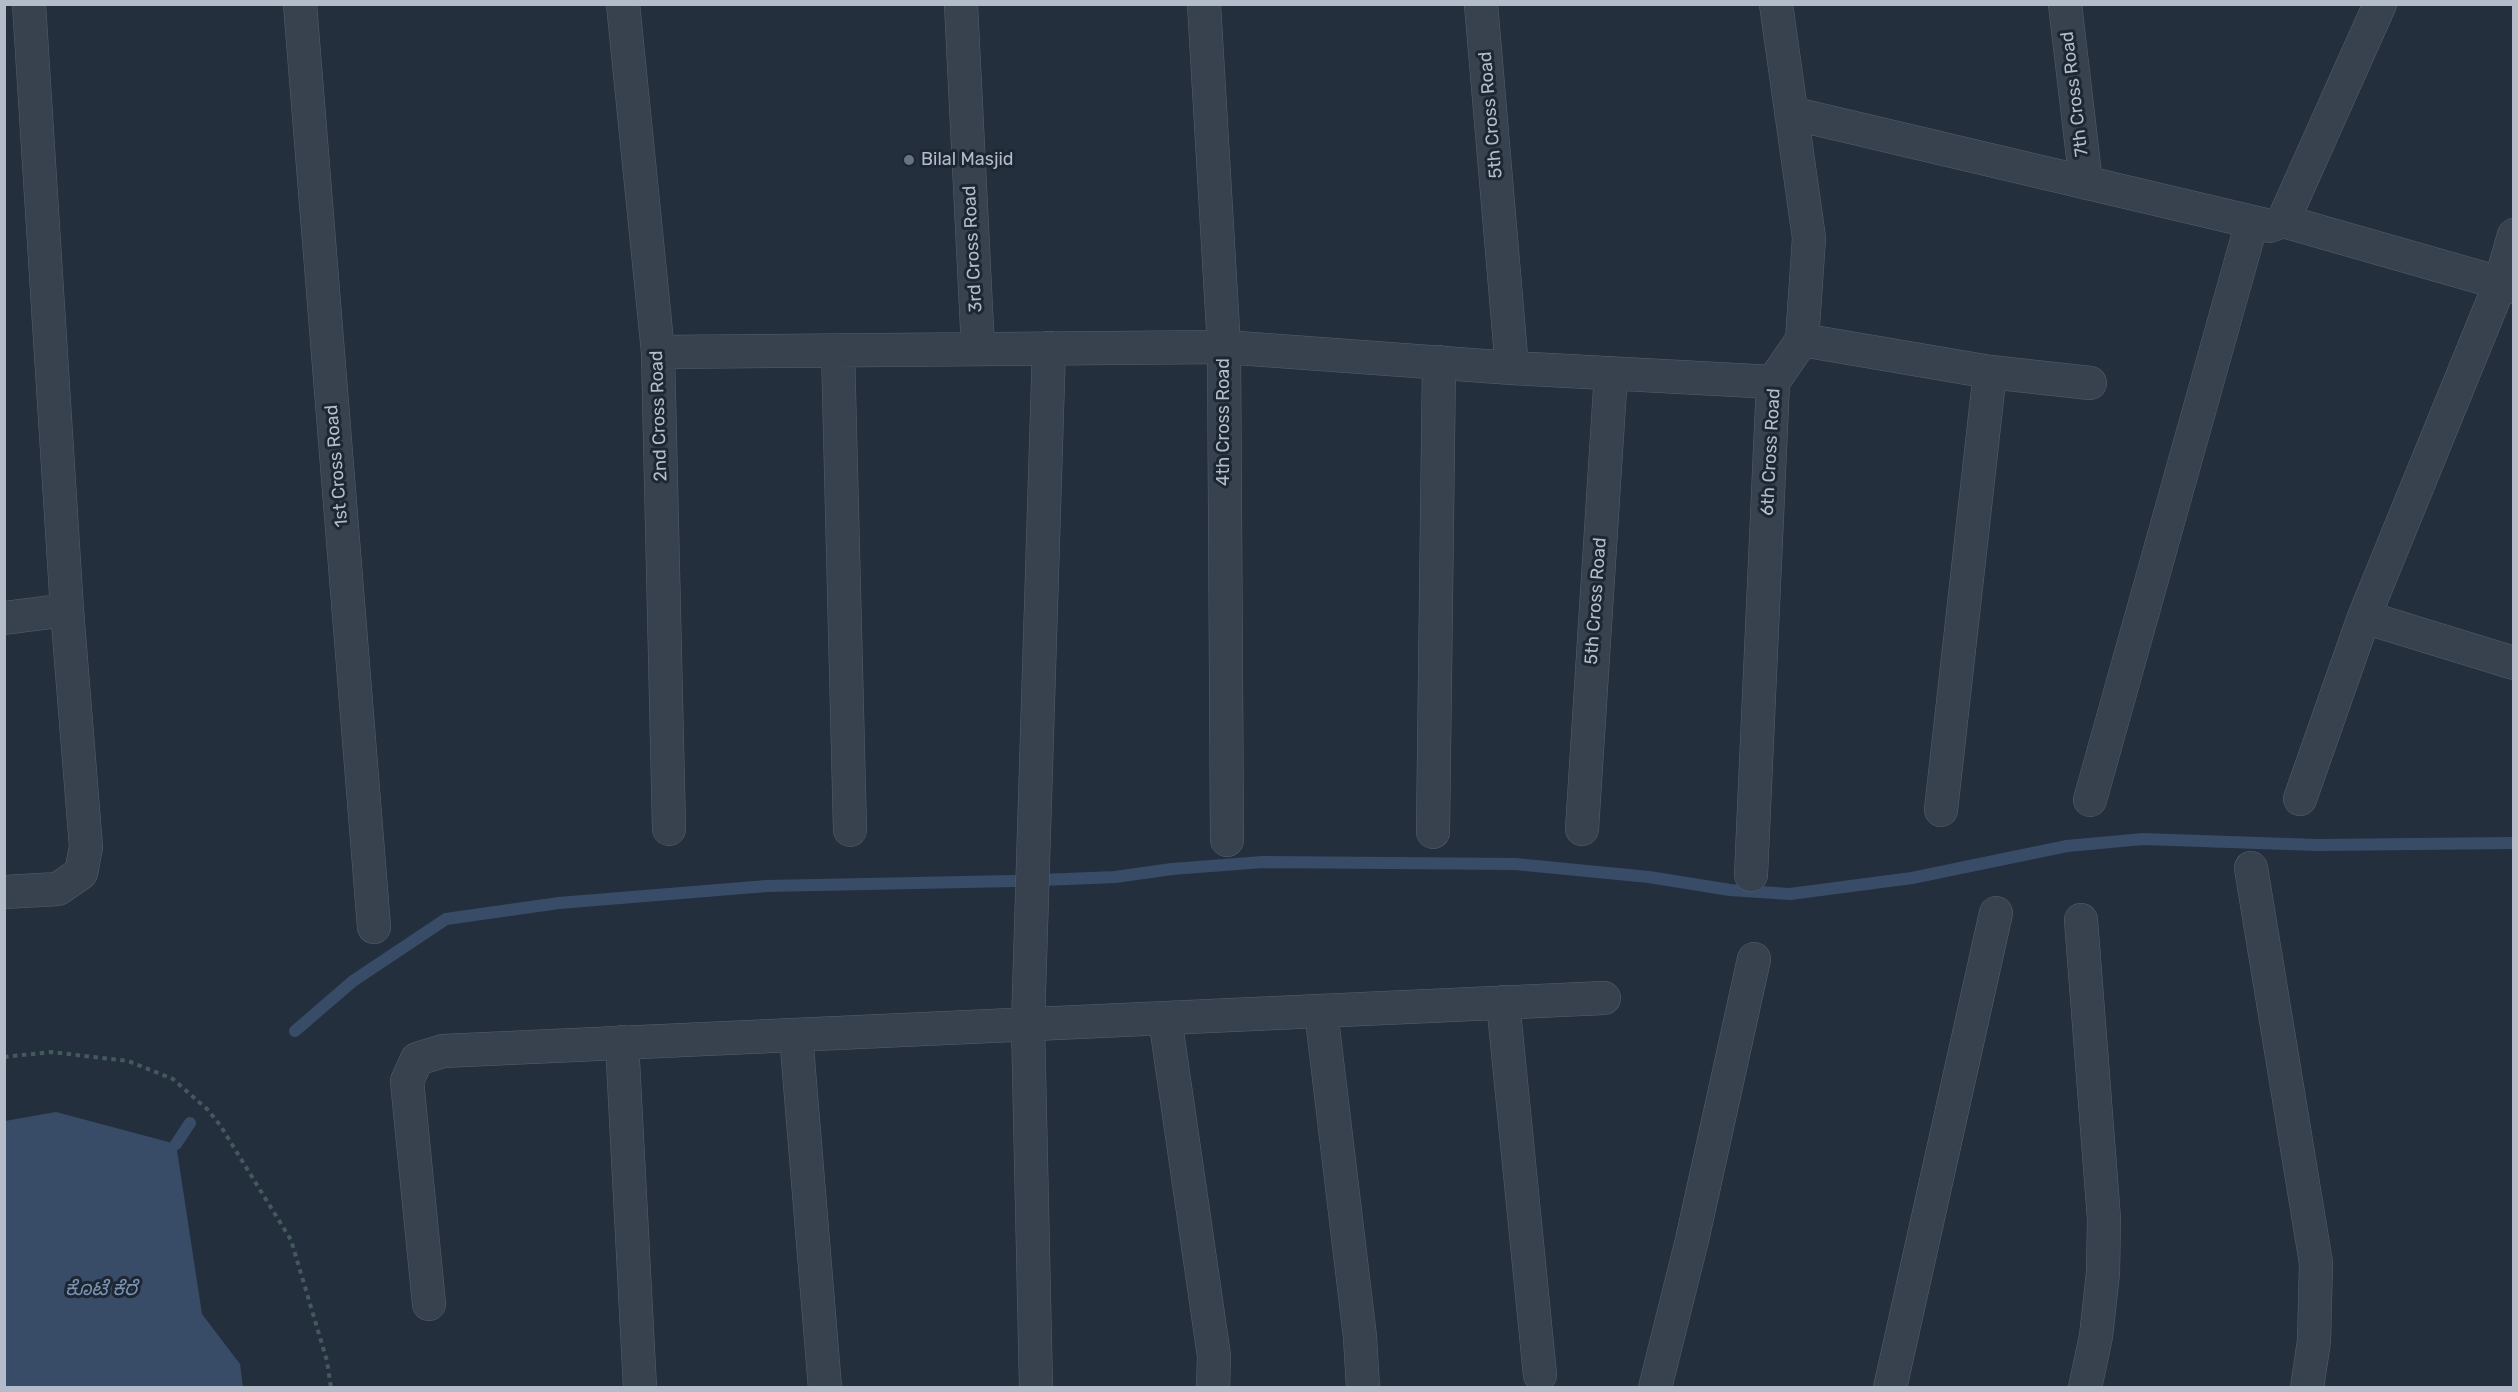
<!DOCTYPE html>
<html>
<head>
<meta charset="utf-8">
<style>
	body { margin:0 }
	#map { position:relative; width:2518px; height:1392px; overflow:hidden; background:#242f3e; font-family:Rubik,sans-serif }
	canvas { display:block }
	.frame { position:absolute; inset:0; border:6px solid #b4bcc9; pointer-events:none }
</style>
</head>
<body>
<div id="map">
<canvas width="2518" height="1392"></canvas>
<div class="frame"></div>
</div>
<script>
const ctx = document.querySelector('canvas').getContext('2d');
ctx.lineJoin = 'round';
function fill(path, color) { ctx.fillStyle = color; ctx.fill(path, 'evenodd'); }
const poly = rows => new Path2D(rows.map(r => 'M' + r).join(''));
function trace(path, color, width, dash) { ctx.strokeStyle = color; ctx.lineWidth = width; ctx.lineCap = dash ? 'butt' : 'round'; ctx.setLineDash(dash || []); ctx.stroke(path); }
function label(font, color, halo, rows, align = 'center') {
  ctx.font = font + ' Rubik,"Noto Sans Kannada",sans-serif'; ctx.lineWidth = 6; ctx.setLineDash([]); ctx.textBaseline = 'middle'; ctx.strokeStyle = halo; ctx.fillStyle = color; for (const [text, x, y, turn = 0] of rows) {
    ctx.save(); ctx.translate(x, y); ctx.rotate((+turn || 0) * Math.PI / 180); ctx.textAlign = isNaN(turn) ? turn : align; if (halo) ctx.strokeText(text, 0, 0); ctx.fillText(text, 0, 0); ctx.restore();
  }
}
const water = poly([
	[56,1112,176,1144,202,1314,240,1364,243,1387,5,1387,5,1121]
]);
const stream = poly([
	[1042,880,1115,877,1172,869,1263,862,1515,864,1649,877,1730,890,1790,894,1912,878,2067,846,2143,839,2317,845,2514,843],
	[295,1031,353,981,446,919,559,903,767,886,1014,881],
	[176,1144,190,1123]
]);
const path = poly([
	[4,1057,51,1052,128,1061,173,1079,208,1110,220,1125,291,1240,327,1361,331,1388]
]);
const minor = poly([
	[300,4,374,927],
	[623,4,658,352,669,829],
	[961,4,978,349],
	[1204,4,1224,347,1227,840],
	[1481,4,1512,368],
	[2065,4,2086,183],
	[1791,113,2270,226,2283,221,2380,4],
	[2283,221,2514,287],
	[1802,340,1990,372],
	[838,351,850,830],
	[658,352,1224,347,1512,368,1773,382],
	[2364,617,2514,663],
	[4,618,67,610,29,4],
	[2300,799,2364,617,2500,284,2514,235],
	[2090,800,2252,222],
	[1941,810,1990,372,2090,383],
	[1582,829,1611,373],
	[1433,832,1439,362],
	[2251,868,2316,1263,2314,1341,2307,1388],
	[1751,875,1773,382,1802,340,1809,238,1776,4],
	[4,892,58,889,81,873,86,847,67,610],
	[2081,920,2104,1219,2103,1273,2096,1336,2085,1388],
	[1503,1002,1540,1375],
	[1321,1011,1360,1337,1363,1388],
	[1165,1018,1214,1356,1213,1388],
	[796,1035,825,1388],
	[622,1042,640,1388],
	[429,1304,407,1081,417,1059,443,1051,1604,998],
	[1036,1388,1028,1024,1049,348],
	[1655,1388,1692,1240,1754,959],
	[1890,1388,1996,913]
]);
const markers = [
	[909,160,6,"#6b7280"]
];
const streetNames = [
	["7th Cross Road",2075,94,-97],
	["5th Cross Road",1491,115,-95],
	["3rd Cross Road",973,249,-93],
	["2nd Cross Road",659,416,-92],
	["4th Cross Road",1224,422,-90],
	["6th Cross Road",1771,452,-87],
	["1st Cross Road",337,466,-95],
	["5th Cross Road",1596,601,-86]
];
const poiNames = [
	["Bilal Masjid",921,160]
];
const waterNames = [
	["ಕೊಟೆ ಕೆರೆ",101,1289]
];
fill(water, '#394c67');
trace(stream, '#394c67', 12);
trace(minor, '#565f6c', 34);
trace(path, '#44595c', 4, [4.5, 4.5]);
trace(minor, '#38414e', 33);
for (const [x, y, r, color] of markers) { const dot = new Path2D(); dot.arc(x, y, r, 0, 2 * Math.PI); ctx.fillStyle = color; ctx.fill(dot); trace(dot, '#1d2633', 2); }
label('18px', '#b4bcc9', '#1d2633', streetNames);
label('18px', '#b4bcc9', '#1d2633', poiNames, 'left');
label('italic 20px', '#7c92b1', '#1d2633', waterNames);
</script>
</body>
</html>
